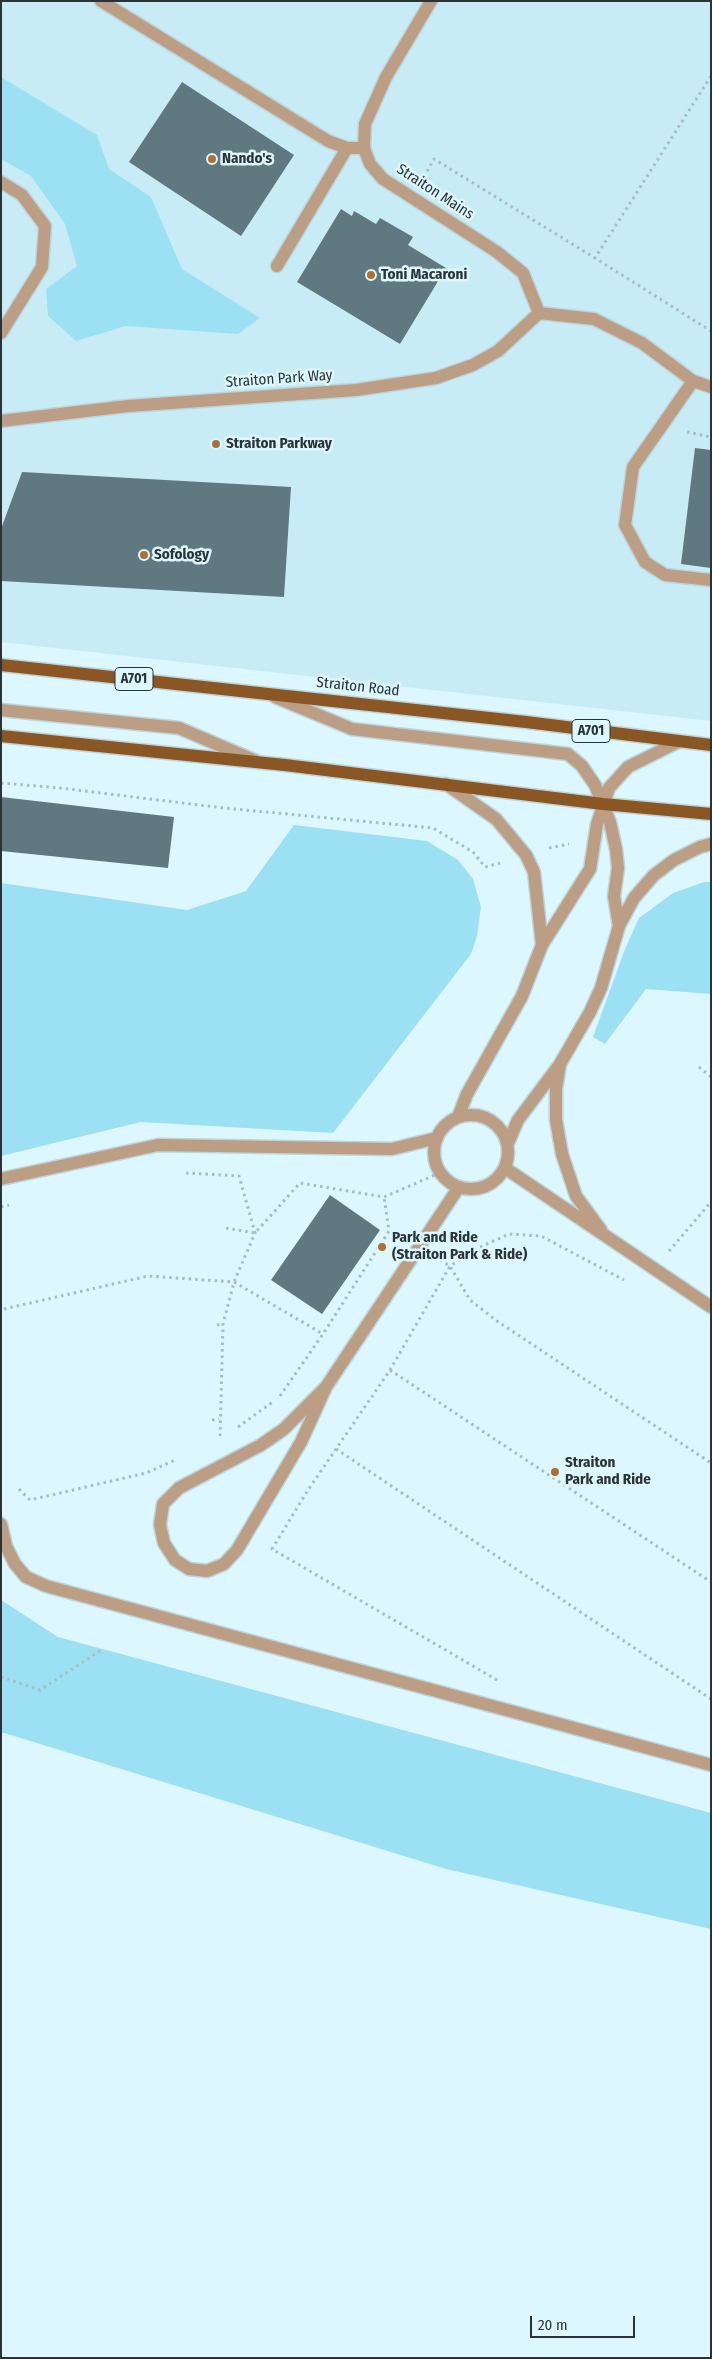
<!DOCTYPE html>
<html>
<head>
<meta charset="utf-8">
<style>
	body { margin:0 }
	#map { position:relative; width:712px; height:2359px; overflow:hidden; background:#dcf7ff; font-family:"Fira Sans Condensed",sans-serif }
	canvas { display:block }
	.frame { position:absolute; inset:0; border:2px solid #2a3437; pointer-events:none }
	.scale { position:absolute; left:530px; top:2316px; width:105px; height:22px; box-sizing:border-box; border:2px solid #2a3437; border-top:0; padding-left:6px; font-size:15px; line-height:18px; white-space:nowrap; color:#2a3437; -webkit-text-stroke:4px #dcf7ff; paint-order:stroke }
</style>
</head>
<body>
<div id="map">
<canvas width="712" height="2359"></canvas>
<div class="frame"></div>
<div class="scale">20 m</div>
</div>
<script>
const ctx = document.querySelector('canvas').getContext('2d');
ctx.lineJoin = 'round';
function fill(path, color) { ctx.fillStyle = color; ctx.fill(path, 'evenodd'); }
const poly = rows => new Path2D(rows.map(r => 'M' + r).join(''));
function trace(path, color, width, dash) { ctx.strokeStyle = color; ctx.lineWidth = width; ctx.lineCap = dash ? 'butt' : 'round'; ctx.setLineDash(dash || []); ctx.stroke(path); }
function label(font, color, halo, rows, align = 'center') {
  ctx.font = font + ' "Fira Sans Condensed",sans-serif'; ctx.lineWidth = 5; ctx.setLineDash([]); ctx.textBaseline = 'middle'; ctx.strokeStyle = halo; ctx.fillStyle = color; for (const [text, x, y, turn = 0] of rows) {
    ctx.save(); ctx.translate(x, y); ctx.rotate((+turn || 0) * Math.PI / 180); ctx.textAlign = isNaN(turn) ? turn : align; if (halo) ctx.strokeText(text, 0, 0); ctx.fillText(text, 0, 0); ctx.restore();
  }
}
const built = poly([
	[1,1,711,1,711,721,1,642]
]);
const green = poly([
	[1,77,97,135,109,169,151,197,182,269,260,318,238,334,126,326,76,341,48,316,46,289,77,266,65,224,31,176,1,159],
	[294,825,427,841,458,860,473,879,481,907,477,936,471,954,333,1133,141,1122,1,1156,1,883,187,910,246,891],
	[704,882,711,882,711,994,646,989,605,1044,593,1037,625,949,639,918,673,893],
	[1,1600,58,1637,711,1813,711,1929,446,1869,1,1732]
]);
const building = poly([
	[182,82,294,155,241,236,129,162],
	[341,209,352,216,354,211,376,224,380,218,413,237,408,245,446,268,400,344,297,282],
	[695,448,711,450,711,568,681,564],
	[22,472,291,487,284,597,1,581,1,529],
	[1,797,174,817,168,868,1,851],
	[330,1195,380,1230,322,1314,271,1280]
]);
const path = poly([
	[711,76,595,258,711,331],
	[424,177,434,159,595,258],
	[687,432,711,437],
	[1,783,60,788,224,808,433,828,473,852,485,867,500,863],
	[549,848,569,844],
	[699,1067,711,1077],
	[186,1173,239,1176,255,1233,234,1282,223,1324,220,1439],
	[1,1207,9,1205],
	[226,1228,255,1233,300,1183,384,1197,437,1174],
	[669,1251,711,1202],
	[440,1260,450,1266,470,1300,497,1321,711,1463],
	[4,1309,148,1276,234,1282,323,1334],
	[217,1325,223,1324],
	[390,1370,711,1582],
	[280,1396,323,1334,389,1231,384,1197],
	[212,1420,219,1419],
	[238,1427,274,1401],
	[336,1449,711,1699],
	[19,1489,30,1500,146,1473,175,1460],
	[1,1677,40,1690,103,1649],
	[497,1680,272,1549,308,1490,390,1370,450,1266,474,1250,509,1234,541,1236,624,1280]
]);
const service = poly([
	[101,1,328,141,347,148],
	[1,182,22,195,45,226,42,267,1,333],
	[277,266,347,148,364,148],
	[539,313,594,319,642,343,693,381,711,387],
	[693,381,633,467,625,525,645,562,665,575,711,580],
	[560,1064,556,1089,556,1120,562,1154,576,1196,601,1230],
	[505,1168,711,1307],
	[1,1179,158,1145,392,1149,437,1138],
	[326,1387,284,1429,261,1445,179,1488,163,1504,160,1525,164,1543,175,1560,189,1569,207,1571,224,1564,237,1550,301,1442,326,1387,459,1187],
	[1,1524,6,1546,15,1564,26,1577,46,1586,711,1765]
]);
const minor = poly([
	[1,421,128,406,356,390,436,378,473,365,498,351,539,313,523,273,497,252,383,179,370,164,364,148,365,124,386,77,431,1],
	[275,697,352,729,568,754,582,766,595,785,610,822,616,849,618,868,614,896,619,926],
	[1,710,179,728,256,761],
	[446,784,496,819,526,855,534,872,542,945],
	'434 1152a37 37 0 1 1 74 0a37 37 0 1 1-74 0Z',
	[458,1117,467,1094,522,996,542,945,590,869,597,824,609,788,628,767,678,742],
	[508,1143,518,1120,560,1064,590,1012,601,988,619,926,634,898,654,875,674,860,700,847,711,844]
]);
const primary = poly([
	[1,665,526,722,711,745],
	[1,736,285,765,603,804,711,814]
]);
const markers = [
	[212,159,5,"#ad7033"],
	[371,275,5,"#ad7033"],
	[216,444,5,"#ad7033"],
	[144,555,5,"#ad7033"],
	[382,1247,5,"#ad7033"],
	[555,1472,5,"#ad7033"]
];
const shields = [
	[134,679,38],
	[591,731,38]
];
const shieldNames = [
	["A701",134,679],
	["A701",591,731]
];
const poiNames = [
	["Nando's",222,159],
	["Toni Macaroni",381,275],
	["Straiton Parkway",226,444],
	["Sofology",154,555],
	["Park and Ride",392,1238],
	["(Straiton Park & Ride)",392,1255],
	["Straiton",565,1463],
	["Park and Ride",565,1480]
];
const streetNames = [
	["Straiton Mains",435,192,33],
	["Straiton Park Way",279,379,-4],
	["Straiton Road",358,687,6]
];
fill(built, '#c8ecf6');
fill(green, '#9ce1f3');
fill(building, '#60787f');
trace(service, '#bcd4db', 15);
trace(minor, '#bcd4db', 15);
trace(primary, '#bcd4db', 15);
trace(path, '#a7bcc3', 3, [2.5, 4]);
trace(service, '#bb9e84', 12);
trace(minor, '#bb9e84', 12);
trace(primary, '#8a5724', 12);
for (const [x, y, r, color] of markers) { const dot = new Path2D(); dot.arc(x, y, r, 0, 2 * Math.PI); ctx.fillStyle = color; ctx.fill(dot); trace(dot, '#dcf7ff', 2); }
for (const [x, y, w] of shields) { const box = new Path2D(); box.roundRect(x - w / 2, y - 11.5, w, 23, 4); ctx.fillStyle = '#dcf7ff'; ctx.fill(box); trace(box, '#2a3437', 1); }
label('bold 14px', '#2a3437', null, shieldNames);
label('bold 15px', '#2a3437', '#dcf7ff', poiNames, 'left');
label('15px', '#2a3437', '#dcf7ff', streetNames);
</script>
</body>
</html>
